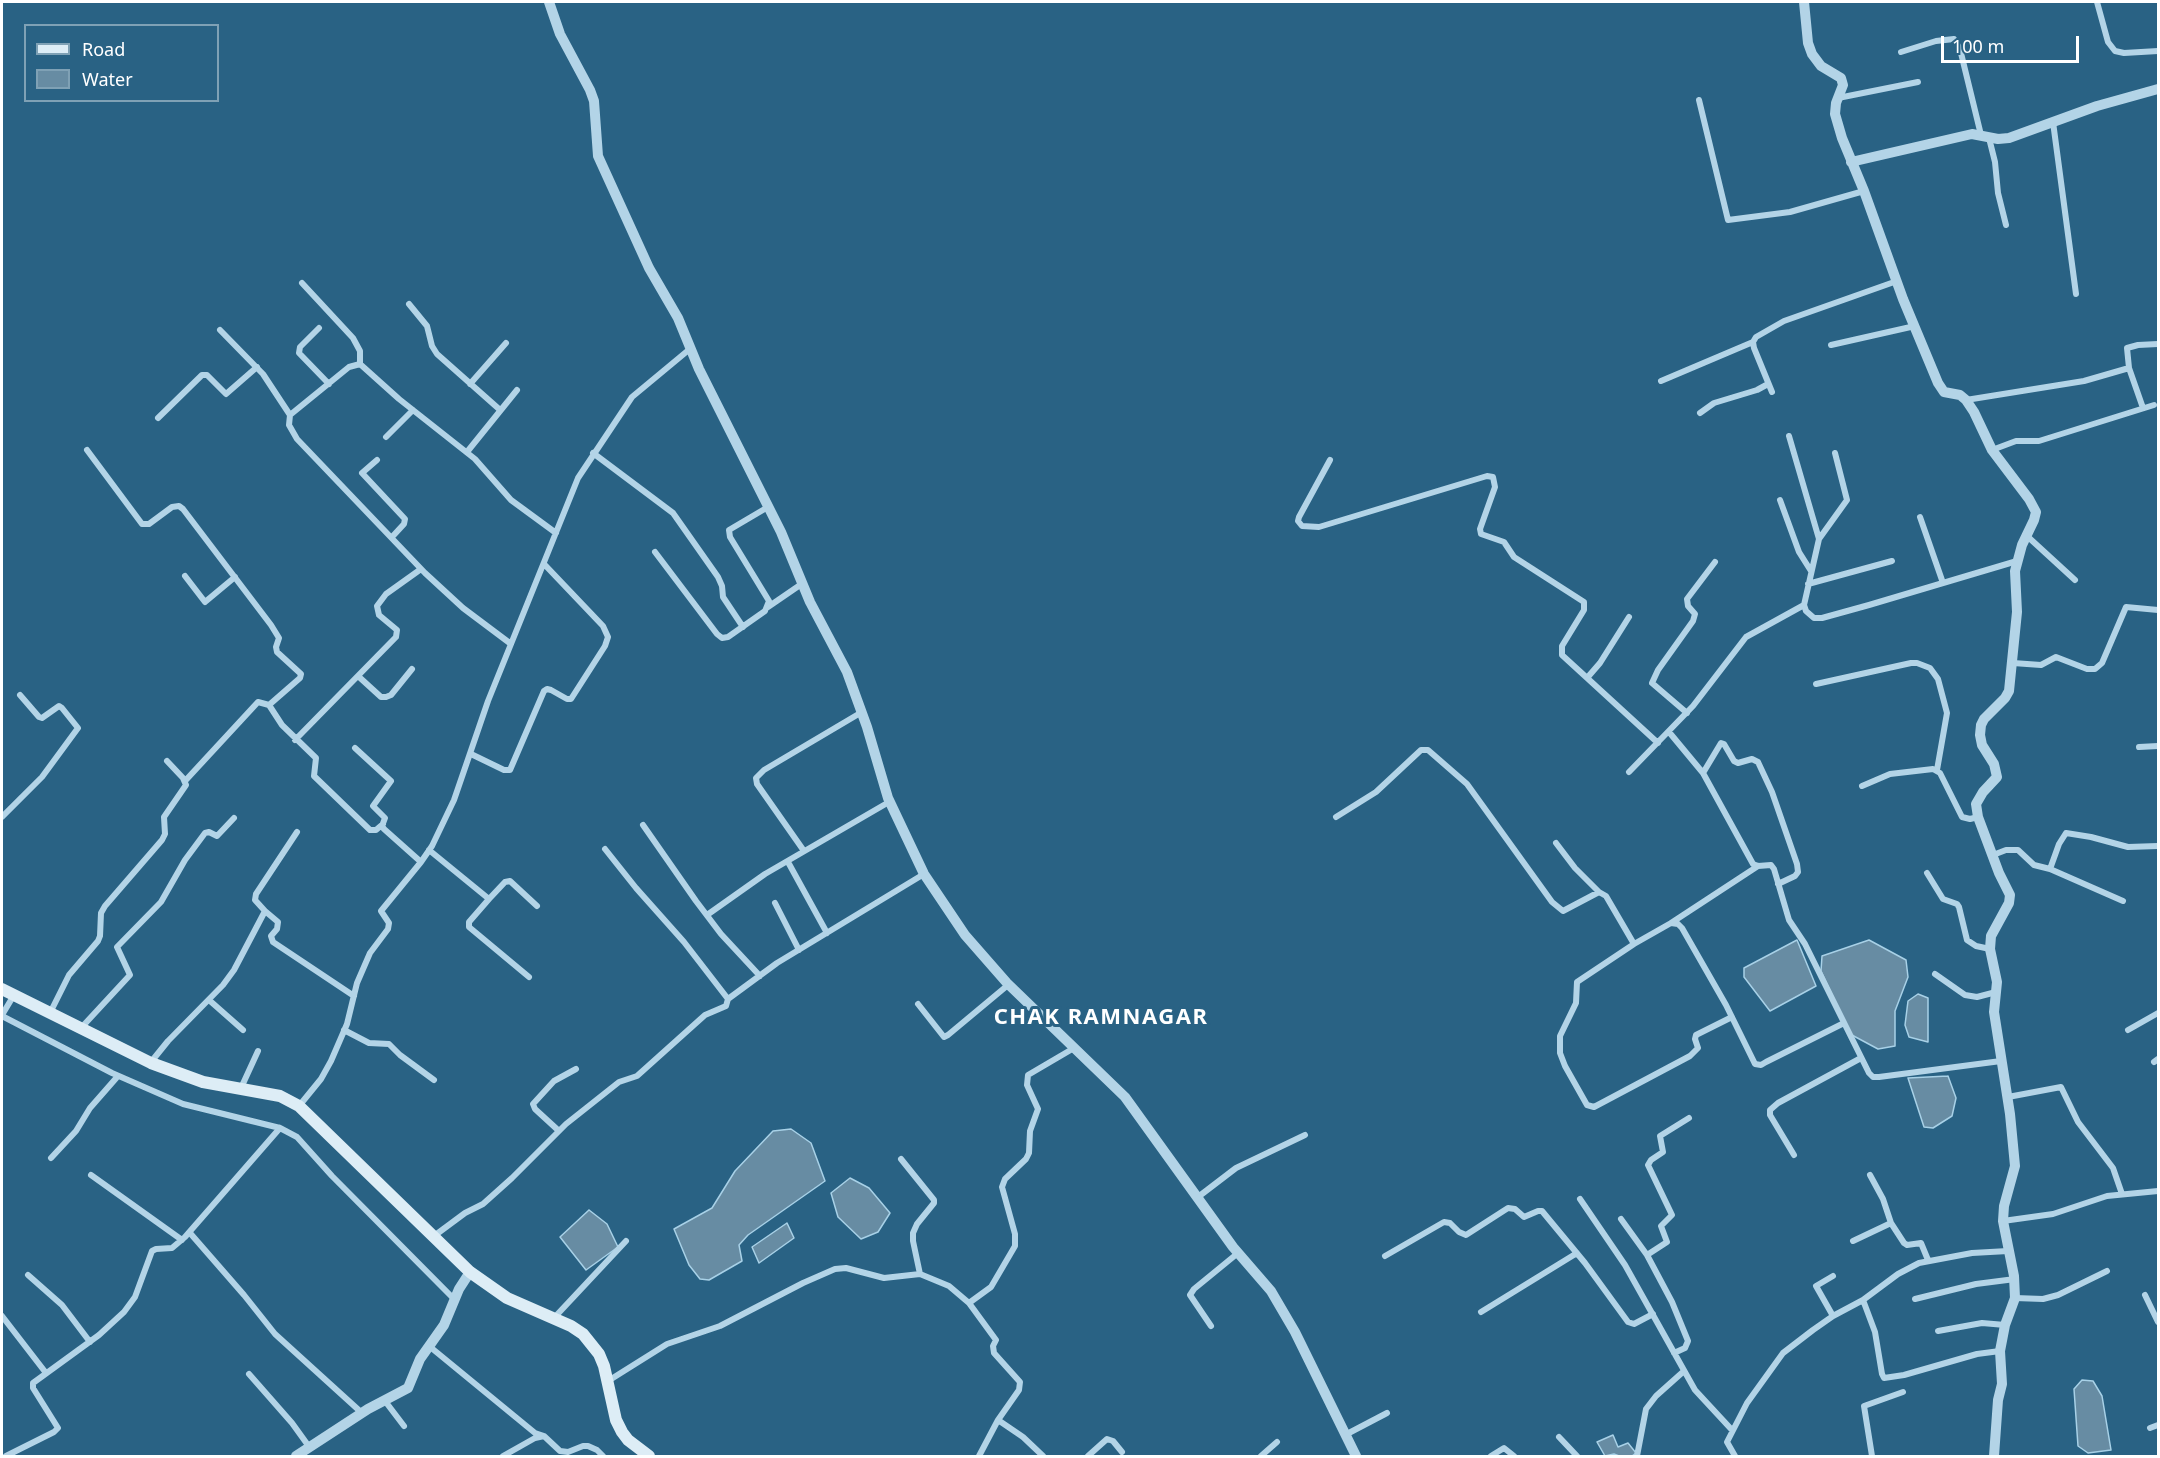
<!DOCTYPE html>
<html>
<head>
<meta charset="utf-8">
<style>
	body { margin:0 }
	#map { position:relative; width:2160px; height:1458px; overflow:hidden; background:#296284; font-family:"Noto Sans",sans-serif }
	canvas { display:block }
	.frame { position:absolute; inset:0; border:3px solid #fff; pointer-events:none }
	.legend { position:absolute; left:24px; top:24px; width:195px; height:78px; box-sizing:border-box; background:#296284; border:2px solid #7fa1b5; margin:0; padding:8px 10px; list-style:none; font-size:18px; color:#fff }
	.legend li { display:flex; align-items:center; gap:12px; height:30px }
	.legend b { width:30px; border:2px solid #7fa1b5 }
	.scale { position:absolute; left:1941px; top:36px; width:138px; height:27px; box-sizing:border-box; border:3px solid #fff; border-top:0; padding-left:8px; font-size:18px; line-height:21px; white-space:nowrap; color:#fff; -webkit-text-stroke:4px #296284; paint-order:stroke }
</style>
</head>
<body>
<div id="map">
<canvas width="2160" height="1458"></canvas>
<div class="frame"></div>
<ul class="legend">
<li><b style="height:8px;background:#ddedf6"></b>Road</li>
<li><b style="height:16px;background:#678ca3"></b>Water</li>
</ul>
<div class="scale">100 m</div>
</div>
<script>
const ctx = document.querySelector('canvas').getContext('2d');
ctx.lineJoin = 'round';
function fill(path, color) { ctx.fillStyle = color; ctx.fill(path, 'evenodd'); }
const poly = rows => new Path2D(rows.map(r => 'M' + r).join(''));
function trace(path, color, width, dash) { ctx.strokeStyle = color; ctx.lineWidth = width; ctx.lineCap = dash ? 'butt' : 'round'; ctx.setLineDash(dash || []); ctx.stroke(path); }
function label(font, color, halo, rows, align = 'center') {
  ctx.font = font + ' "Noto Sans",sans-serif'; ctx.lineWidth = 6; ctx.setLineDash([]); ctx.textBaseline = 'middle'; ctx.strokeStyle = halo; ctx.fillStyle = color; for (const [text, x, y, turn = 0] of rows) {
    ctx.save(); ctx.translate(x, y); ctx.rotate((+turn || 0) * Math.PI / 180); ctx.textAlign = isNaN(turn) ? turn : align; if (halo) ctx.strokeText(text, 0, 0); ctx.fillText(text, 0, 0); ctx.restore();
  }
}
const water = poly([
	[1797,940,1816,986,1770,1011,1744,977,1744,968,1797,940],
	[1869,940,1906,960,1908,977,1895,1011,1895,1046,1878,1049,1850,1034,1821,971,1822,956,1869,940],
	[1918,994,1928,998,1928,1042,1909,1037,1905,1025,1908,1001,1918,994],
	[1948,1076,1956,1098,1952,1116,1933,1128,1924,1127,1908,1078,1948,1076],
	[791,1129,811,1143,825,1181,748,1235,739,1245,742,1261,709,1280,700,1279,689,1265,674,1229,712,1208,735,1171,773,1131,791,1129],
	[850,1178,869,1188,890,1213,878,1232,861,1239,838,1217,831,1193,850,1178],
	[589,1210,607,1224,618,1247,586,1270,560,1237,589,1210],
	[787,1223,794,1238,759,1263,752,1247,787,1223],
	[2082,1380,2093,1381,2102,1396,2111,1450,2088,1453,2078,1446,2074,1389,2082,1380],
	[1613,1435,1618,1447,1628,1443,1636,1453,1632,1456,1619,1456,1614,1454,1605,1456,1597,1442,1613,1435]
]);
const minor = poly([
	[2097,2,2108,42,2115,51,2124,53,2158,51],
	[1901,52,1936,41,1954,39,1960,49,1981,135],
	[1838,98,1918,82],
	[1699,100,1728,220,1790,212,1864,191],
	[2053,122,2076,294],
	[1989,138,1995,162,1998,193,2006,225],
	[302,283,353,338,360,351,360,364],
	[409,304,427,326,432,346,437,354,499,409],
	[319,328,300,347,299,353,329,384],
	[220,330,263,374,290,415,349,367,360,364,399,399,475,459,511,500,556,533],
	[1831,345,1915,326],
	[1661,381,1753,342],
	[470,384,506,343],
	[1772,392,1754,348,1753,342,1756,337,1784,321,1897,281],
	[1966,400,2084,381,2129,368],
	[2143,408,2129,368,2127,348,2138,345,2158,344],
	[1700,413,1714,403,1757,390,1768,384],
	[290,415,289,425,297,439,425,573,463,608,511,644],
	[158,418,202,375,207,375,226,394,257,367],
	[1789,436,1819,539,1804,605,1806,611,1814,618,1822,618,1869,605,2017,561],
	[386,437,413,410],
	[87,450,142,524,149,524,172,507,179,506,183,509,271,625,279,638,276,647,277,652,301,674,300,678,269,705,282,725,316,758,314,776,370,830,376,830,383,824],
	[1992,450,2016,441,2039,441,2154,405],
	[467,452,517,390],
	[593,453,673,513,718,577,722,586,723,597,743,627],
	[377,460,362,473,405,519,404,524,392,537],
	[1330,460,1299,517,1298,521,1302,526,1319,527,1487,476,1493,477,1495,487,1480,529,1481,534,1504,542,1514,557,1584,602,1584,610,1562,646,1562,655,1658,743],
	[1780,500,1799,552,1811,571],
	[1920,517,1943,583],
	[2027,536,2075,580],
	[1819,539,1847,500,1835,453],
	[655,552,717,634,722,638,728,637,765,611,769,601,730,537,729,530,768,507],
	[185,576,205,602,235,577],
	[1808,584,1892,561],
	[768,607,803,583],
	[2013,663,2041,665,2056,657,2087,669,2095,669,2102,663,2126,607,2158,610],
	[358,676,381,697,386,697,391,695,412,669],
	[1587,678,1600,663,1629,617],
	[1816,684,1911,663,1917,663,1930,668,1938,679,1947,713,1937,770],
	[1687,713,1652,683,1658,670,1693,621,1695,614,1688,606,1687,599,1715,562],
	[1669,732,1703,773,1753,864,1758,866,1771,865,1774,869,1789,920,1805,944,1869,1073,1873,1077,1879,1077,2001,1061],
	[295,740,396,637,397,630,379,615,377,606,386,594,421,569],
	[2139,747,2158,746],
	[355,748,391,781,373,806,385,818,382,826,384,829,421,862],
	[471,754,504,770,510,770,544,691,547,689,551,690,567,699,571,699,605,646,608,637,603,626,544,564],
	[1629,772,1693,706,1746,637,1804,605],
	[1703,773,1721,743,1724,744,1734,761,1738,763,1752,759,1758,762,1772,792,1797,864,1798,872,1795,876,1778,884],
	[185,781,258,702,269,705],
	[1862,786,1890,774,1933,769,1940,773,1962,817,1970,819,1978,817],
	[2,817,42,777,78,728,62,708,59,706,42,718,39,717,20,695],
	[1336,817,1376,792,1421,750,1428,750,1467,784,1552,902,1563,911,1599,892,1606,896,1634,944,1671,923,1678,924,1682,928,1726,1005,1755,1064,1761,1065,1766,1062,1844,1023],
	[643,825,696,901,721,934,760,976],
	[1556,843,1575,868,1599,892],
	[605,849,636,888,684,942,728,999,777,963,924,874],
	[429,850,489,899,469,922,469,927,529,977],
	[804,851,757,784,756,778,764,770,862,712],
	[1993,855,2006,850,2018,850,2034,865,2050,869,2123,901],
	[788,862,827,933],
	[2050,869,2059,844,2066,833,2091,837,2128,847,2158,846],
	[1927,873,1943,899,1957,904,1959,907,1967,940,1976,946,1990,949],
	[489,899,505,882,510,881,537,906],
	[775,903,799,950],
	[265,911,278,922,277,929,271,936,273,942,354,996],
	[707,915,765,874,889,802],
	[1671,923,1758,866],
	[1634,944,1577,982,1576,1003,1560,1036,1560,1053,1565,1066,1587,1105,1594,1107,1690,1056,1698,1048,1695,1039,1696,1035,1732,1017],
	[1935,974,1965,995,1977,997,1996,992],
	[209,1000,243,1030],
	[918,1004,944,1037,948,1035,1008,985],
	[50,1013,69,975,98,941,100,936,101,913,105,906,162,840,165,834,164,817,186,785,183,778,167,761],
	[2,1015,14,995],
	[2,1016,112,1073,183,1104,280,1128,297,1137,332,1176,454,1299],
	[81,1028,130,975,117,947,161,902,185,860,205,833,209,832,217,836,234,818],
	[344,1030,369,1043,389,1044,400,1055,434,1080],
	[2128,1030,2158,1013],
	[151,1062,168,1041,223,985,234,970,265,911,255,900,256,894,297,832],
	[2154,1062,2158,1059],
	[241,1088,258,1051],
	[2008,1097,2061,1087,2078,1122,2113,1168,2122,1194],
	[299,1106,321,1079,331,1061,347,1024,357,983,370,953,388,929,389,923,381,911,421,862,432,846,454,800,488,701,578,478,632,397,691,348],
	[559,1131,535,1109,533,1104,554,1081,576,1069],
	[1794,1155,1770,1115,1770,1110,1778,1103,1861,1058],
	[51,1158,76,1131,90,1108,118,1076],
	[901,1159,934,1200,934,1203,917,1224,913,1233,913,1241,920,1274],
	[91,1175,182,1240],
	[1870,1175,1883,1199,1891,1223,1904,1243,1907,1245,1921,1243,1928,1260],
	[1198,1197,1236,1168,1305,1135],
	[1580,1199,1625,1265,1695,1390,1732,1430],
	[1621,1219,1647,1255,1672,1302,1688,1341,1685,1348,1674,1353],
	[2003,1221,2053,1214,2107,1196,2158,1191],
	[190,1233,244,1295,275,1334,362,1413],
	[434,1236,465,1213,483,1204,512,1178,566,1124,619,1082,637,1076,705,1015,726,1006,728,999],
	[1853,1241,1891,1223],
	[1647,1255,1667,1242,1661,1226,1672,1215,1648,1165,1651,1160,1663,1152,1660,1136,1689,1118],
	[1385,1256,1444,1222,1450,1223,1459,1232,1466,1235,1508,1208,1515,1209,1524,1217,1538,1211,1542,1211,1585,1263,1628,1322,1634,1324,1653,1314],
	[28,1275,62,1305,90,1342],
	[2145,1295,2158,1322],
	[2015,1298,2043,1299,2058,1295,2107,1271],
	[1915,1299,1976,1284,2015,1279],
	[1863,1300,1875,1332,1882,1374,1884,1378,1904,1375,1977,1354,2000,1351],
	[969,1303,991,1287,1015,1246,1015,1234,1002,1187,1005,1179,1026,1159,1029,1153,1030,1131,1038,1109,1027,1085,1028,1075,1074,1048],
	[1481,1312,1577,1253],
	[2,1316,46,1373],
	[1833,1316,1816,1286,1833,1276],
	[553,1319,626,1241],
	[1211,1326,1190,1295,1194,1289,1238,1253],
	[1938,1331,1982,1323,2005,1325],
	[429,1346,535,1433,544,1436],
	[249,1374,292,1423,310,1448],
	[608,1381,667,1344,720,1326,803,1283,835,1269,846,1268,884,1278,920,1274,949,1286,969,1303,996,1340,993,1346,994,1353,1020,1382,1019,1390,998,1420,979,1456],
	[385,1401,404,1426],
	[998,1420,1023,1437,1043,1456],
	[2150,1428,2158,1425],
	[1345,1435,1387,1413],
	[1559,1437,1577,1456],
	[6,1456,54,1432,58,1428,33,1388,33,1383,99,1335,124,1312,135,1297,152,1251,156,1249,172,1248,185,1237,280,1128],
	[503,1456,535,1438,544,1436,560,1451,568,1452,583,1446,588,1446,597,1450,603,1456],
	[1088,1456,1107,1439,1113,1441,1122,1452],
	[1261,1456,1277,1442],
	[1491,1456,1504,1448,1514,1456],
	[1637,1456,1646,1409,1656,1396,1684,1371],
	[1735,1456,1727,1442,1747,1403,1783,1353,1813,1330,1833,1316,1863,1300,1898,1274,1919,1263,1972,1253,2008,1251],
	[1872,1456,1864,1406,1903,1392]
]);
const tertiary = poly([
	[549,2,560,34,590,90,594,101,598,156,649,268,678,318,699,369,781,532,810,602,847,672,867,727,888,798,924,874,965,935,1007,983,1125,1097,1233,1247,1271,1291,1295,1332,1356,1456],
	[1804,2,1808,43,1812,54,1821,66,1841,78,1843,85,1836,103,1835,114,1842,138,1864,191,1903,299,1938,383,1944,392,1960,395,1966,400,1974,412,1992,450,2029,499,2036,512,2034,520,2022,545,2015,571,2017,612,2009,691,2005,698,1984,719,1981,725,1980,735,1982,745,1994,764,1997,777,1983,792,1976,804,1978,817,1999,873,2010,895,2009,903,1991,936,1990,949,1997,982,1994,1012,2010,1114,2015,1166,2004,1206,2003,1221,2014,1276,2015,1298,2005,1325,2000,1351,2002,1384,1998,1400,1994,1456],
	[1851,162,1972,134,1998,139,2009,138,2097,106,2158,89],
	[296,1456,368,1409,408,1388,420,1359,444,1325,459,1289,470,1272]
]);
const secondary = poly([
	[2,989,151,1063,203,1082,280,1096,299,1106,470,1272,507,1298,571,1326,583,1334,599,1354,604,1366,616,1420,622,1432,628,1440,649,1456]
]);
const districtNames = [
	["CHAK RAMNAGAR",1101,1018]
];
fill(water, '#678ca3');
trace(water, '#a8d1e7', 1.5);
trace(minor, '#b3d4e7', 6);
trace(tertiary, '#b3d4e7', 10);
trace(secondary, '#ddedf6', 12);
ctx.letterSpacing = '1.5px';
label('bold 22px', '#fff', '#296284', districtNames);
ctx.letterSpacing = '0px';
</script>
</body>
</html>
